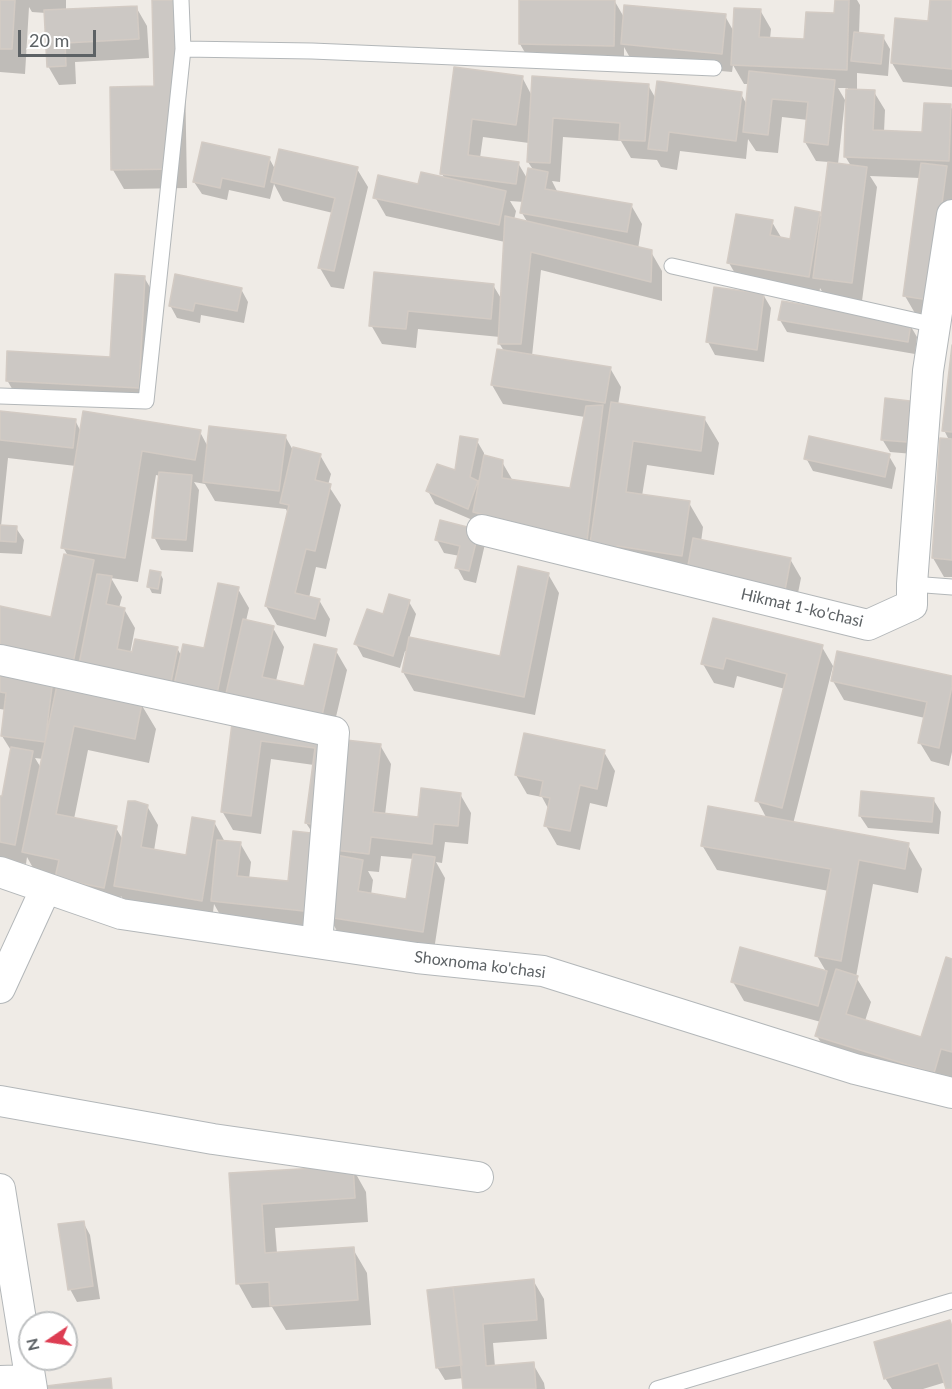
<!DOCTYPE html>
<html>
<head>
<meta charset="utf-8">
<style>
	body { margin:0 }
	#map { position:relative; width:952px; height:1389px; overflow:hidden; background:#efebe6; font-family:Lato,sans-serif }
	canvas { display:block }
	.north { position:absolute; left:18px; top:1311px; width:60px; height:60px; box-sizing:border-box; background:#fff; border:2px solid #bec0c1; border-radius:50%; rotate:257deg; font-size:16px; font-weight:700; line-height:24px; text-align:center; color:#5d6265 }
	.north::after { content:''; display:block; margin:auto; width:21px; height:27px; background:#dd3d52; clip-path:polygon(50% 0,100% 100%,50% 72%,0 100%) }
	.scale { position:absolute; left:18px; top:30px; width:78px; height:27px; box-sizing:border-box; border:3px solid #5d6265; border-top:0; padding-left:8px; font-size:18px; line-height:21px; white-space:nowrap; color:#5d6265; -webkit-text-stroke:4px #fff; paint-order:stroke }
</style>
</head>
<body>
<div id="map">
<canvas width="952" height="1389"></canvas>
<div class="north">N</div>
<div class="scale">20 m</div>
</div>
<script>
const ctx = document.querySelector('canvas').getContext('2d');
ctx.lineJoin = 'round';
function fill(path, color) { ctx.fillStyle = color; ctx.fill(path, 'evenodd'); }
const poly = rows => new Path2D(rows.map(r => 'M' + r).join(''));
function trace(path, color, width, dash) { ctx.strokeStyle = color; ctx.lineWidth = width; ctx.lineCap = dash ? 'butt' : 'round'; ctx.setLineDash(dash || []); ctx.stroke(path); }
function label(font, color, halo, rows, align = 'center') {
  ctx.font = font + ' Lato,sans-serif'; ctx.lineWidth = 4.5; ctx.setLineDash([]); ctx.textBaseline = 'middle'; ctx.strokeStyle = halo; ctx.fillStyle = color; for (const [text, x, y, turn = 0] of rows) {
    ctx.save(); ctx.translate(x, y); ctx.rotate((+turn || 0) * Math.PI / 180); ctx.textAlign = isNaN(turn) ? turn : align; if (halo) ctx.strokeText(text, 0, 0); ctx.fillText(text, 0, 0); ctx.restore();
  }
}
const shadow = poly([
	[0,0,66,0,66,11,136,7,147,26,149,58,75,62,76,84,59,85,48,66,46,13,32,12,29,7,25,74,0,72],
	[153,0,184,17,187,188,124,189,113,170,111,88,155,87],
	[521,0,614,0,625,19,725,16,734,32,760,10,771,29,770,39,806,40,836,15,836,0,857,0,860,5,859,34,883,37,890,49,888,76,857,73,857,91,874,92,885,110,884,132,924,133,950,106,952,109,952,222,939,318,916,315,905,296,920,178,870,176,877,187,862,301,825,296,820,288,819,295,740,282,729,263,772,222,782,239,791,241,819,213,822,219,829,162,816,161,805,142,808,120,782,117,778,153,756,151,748,139,746,159,680,151,677,170,661,167,657,160,631,158,621,141,563,137,560,182,552,181,558,193,631,205,642,224,638,249,651,252,662,271,662,301,541,270,532,356,610,368,621,387,618,405,704,418,719,443,714,475,647,465,642,496,689,503,703,527,701,542,790,559,801,578,795,608,485,530,477,516,475,521,435,504,428,491,456,472,477,441,484,453,484,457,502,462,513,481,571,490,585,417,503,404,492,385,504,351,499,343,500,337,418,329,416,348,382,344,371,325,375,274,493,285,502,300,505,242,386,216,375,197,445,179,442,174,455,69,522,77,532,96,648,85,656,99,741,94,747,105,749,84,744,84,733,65,732,72,633,63,624,47,624,64,531,63,520,44],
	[838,88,848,88,845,156,851,166,838,164,845,100],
	[483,137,529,143,528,162,534,171,528,180,518,163,480,158],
	[510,201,524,202,522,213,528,223,514,220,516,211],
	[931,0,952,0,952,87,903,82,892,63,929,23],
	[269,158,275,169,357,169,368,187,344,289,331,287,320,268,333,213,283,201,274,184,270,199,229,190,227,200,202,194,194,182],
	[144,277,155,296,149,407,18,399,7,380,112,359],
	[241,289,248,302,244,323,201,315,200,323,177,318,170,305],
	[764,296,771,308,764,362,715,355,708,342],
	[780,320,910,325,917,337,915,354,787,332],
	[952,358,952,577,944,577,933,558,949,440,944,430],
	[909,402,917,415,913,454,890,452,882,439],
	[0,412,75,420,81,432,200,432,208,447,285,436,294,452,320,455,331,474,328,485,341,505,326,569,316,567,309,598,319,600,330,619,326,637,277,625,266,606,288,514,286,509,215,501,205,484,194,482,199,490,193,552,161,550,154,537,160,476,156,475,138,582,111,578,122,597,119,608,124,609,135,628,130,654,177,648,182,657,205,650,238,589,249,608,246,621,273,628,284,647,276,681,305,688,336,651,347,670,331,738,323,930,223,920,214,904,212,920,126,905,121,896,118,911,38,877,27,857,26,864,0,859,0,797,3,798,12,752,2,736,6,710,0,709,0,608,53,619,68,556,63,547,76,466,8,458,1,526,16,528,24,540,22,554,0,553],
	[141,704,233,725,222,811,233,830,261,834,271,759,314,765,306,823,314,835,289,883,249,879,251,862,240,843,225,842,214,822,187,856,154,851,158,825,147,806,123,840,116,828,74,819,88,750,149,763,156,729],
	[35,758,43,759,41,768],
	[889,456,896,468,892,489,813,471,806,458],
	[437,540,485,544,476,583,464,580,457,567,460,556,444,553],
	[160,573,163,579,161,594,152,593,149,587],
	[548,574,559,593,535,715,414,691,403,672,407,652,405,651,400,668,363,657,356,644,384,616,409,602,416,614,409,639,501,657],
	[714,620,822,647,833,666,793,824,908,845,922,869,918,893,873,884,856,977,871,1002,865,1021,922,1039,952,961,952,1083,831,1060,817,1036,821,1022,744,1001,733,982,741,949,827,973,817,956,829,891,717,870,702,845,767,819,757,800,785,689,737,676,734,688,714,683,703,664],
	[952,678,952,752,949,766,931,761,920,743,925,718,844,700,833,681],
	[380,745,391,764,385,815,419,819,460,794,471,813,468,844,445,842,442,863,436,862,445,878,434,950,339,935,329,916,340,858,336,849],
	[381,856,414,859,407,900,371,895,373,880,368,871,379,872],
	[604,752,615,771,607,807,590,803,580,850,557,845,546,826,549,810,542,797,527,794,516,775],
	[933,799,941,812,939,834,868,828,860,816],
	[352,1167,366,1192,368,1222,275,1228,277,1253,353,1249,367,1273,371,1325,286,1330,272,1307,252,1308,238,1283,231,1175],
	[83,1222,90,1235,100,1299,77,1302,70,1289],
	[533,1280,544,1299,547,1339,493,1343,495,1367,533,1364,544,1383,545,1389,464,1389,464,1378,445,1380,437,1367,429,1291],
	[949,1322,952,1327,952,1389,948,1389,946,1382,923,1389,892,1389,885,1378]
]);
const building = poly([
	[0,0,15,0,12,49,0,49,0,0],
	[152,0,174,0,177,169,111,170,110,87,154,86,152,0],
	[519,0,615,0,614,46,519,44,519,0],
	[835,0,849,0,847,70,731,65,734,8,761,9,759,37,804,39,806,12,834,13,835,0],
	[930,0,952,0,952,69,891,63,895,18,928,21,930,0],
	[624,5,726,14,722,54,621,44,624,5],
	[137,6,139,39,65,43,66,66,47,67,44,10,137,6],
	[854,32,884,35,881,64,851,61,854,32],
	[454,67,523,76,516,125,472,119,468,155,519,162,516,184,440,174,454,67],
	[749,71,835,80,828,145,804,142,808,102,772,99,768,135,743,132,749,71],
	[532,76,649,84,645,141,619,140,620,123,553,118,550,163,527,162,532,76],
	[657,81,742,92,736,141,669,132,667,151,648,149,657,81],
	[846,89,875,90,873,130,922,132,924,103,951,104,949,161,844,157,846,89],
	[202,142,270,157,264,187,222,178,220,188,193,182,202,142],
	[279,149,358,167,334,271,318,268,335,198,271,182,279,149],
	[828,162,867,167,852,283,813,278,828,162],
	[921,163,947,166,929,300,903,296,921,163],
	[528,168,548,172,545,189,632,204,627,232,520,213,528,168],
	[421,172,506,191,499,225,373,198,378,175,418,184,421,172],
	[795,207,820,212,809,277,727,263,736,214,773,220,770,235,790,239,795,207],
	[505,216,652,250,651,282,531,252,521,344,498,344,505,216],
	[374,272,494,284,491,319,408,311,406,329,369,326,374,272],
	[115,274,145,276,139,388,6,381,7,351,110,357,115,274],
	[175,274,242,288,237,311,195,303,193,311,169,306,175,274],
	[714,287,764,294,757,350,706,342,714,287],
	[782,301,911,323,908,342,778,320,782,301],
	[952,345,952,432,942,431,952,345],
	[497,349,611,367,605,403,491,385,497,349],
	[885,398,910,401,907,442,881,440,885,398],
	[611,402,705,417,701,451,633,441,626,492,690,501,682,556,617,546,615,555,589,550,611,402],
	[603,405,587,541,473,512,484,455,503,460,502,478,570,488,586,406,603,405],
	[0,411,76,419,73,448,0,440,0,411],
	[83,411,201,430,195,460,142,451,125,558,61,548,83,411],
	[209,426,286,435,279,491,203,482,209,426],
	[460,436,478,439,470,477,478,481,468,509,426,491,437,464,455,470,460,436],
	[809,436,890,454,885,477,804,459,809,436],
	[940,438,952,439,952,560,932,558,940,438],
	[293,447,321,454,315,480,331,484,315,551,306,549,295,593,320,599,315,619,265,606,289,505,280,503,293,447],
	[159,472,192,475,186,540,152,538,159,472],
	[440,520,479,530,469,571,455,568,460,546,435,540,440,520],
	[0,525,17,526,16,542,0,541,0,525],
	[693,538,791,558,785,590,687,571,693,538],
	[64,554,94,560,72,668,0,653,0,606,51,617,64,554],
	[518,566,549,573,524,697,402,672,409,637,500,656,518,566],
	[150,570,161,572,158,589,147,587,150,570],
	[97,574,112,576,106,604,125,608,117,649,132,652,135,639,178,647,170,687,78,669,97,574],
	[218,583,239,587,217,694,174,685,183,644,204,648,218,583],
	[389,594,410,600,393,656,354,644,367,609,383,614,389,594],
	[713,618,823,645,782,808,755,801,787,674,726,658,723,669,701,664,713,618],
	[243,619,274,626,262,677,304,686,314,644,337,649,321,720,225,698,243,619],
	[837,651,952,676,952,686,939,748,918,743,927,702,831,681,837,651],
	[0,672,53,679,45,742,1,736,6,693,0,692,0,672],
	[57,685,142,703,135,739,74,726,56,814,117,826,104,888,55,878,59,860,22,852,57,685],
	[232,723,329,735,318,825,305,823,315,748,261,741,251,816,221,812,232,723],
	[524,733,605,750,597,789,580,785,570,831,544,826,550,798,540,796,543,781,515,775,524,733],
	[346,740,381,744,373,812,418,817,421,788,461,793,458,826,434,824,432,844,371,837,369,854,334,850,346,740],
	[11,747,33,751,15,845,0,842,0,796,2,796,11,747],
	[861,791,934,798,932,822,859,816,861,791],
	[128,801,135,801,148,805,141,847,186,855,192,817,215,821,202,901,114,886,128,801],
	[708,806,909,843,905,869,859,860,841,961,815,956,831,869,701,846,708,806],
	[293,831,320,834,313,912,211,901,217,840,241,842,237,876,288,881,293,831],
	[413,854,435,857,423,932,327,917,336,855,363,860,358,891,406,899,413,854],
	[740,947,827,971,818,1006,731,982,740,947],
	[946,957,952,959,952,1052,941,1049,934,1073,815,1036,836,969,858,976,846,1014,921,1037,946,957],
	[353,1166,355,1198,262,1204,265,1253,354,1247,358,1300,270,1306,269,1282,236,1284,229,1173,353,1166],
	[84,1221,93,1286,68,1290,58,1224,84,1221],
	[534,1279,537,1320,483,1324,486,1366,534,1362,536,1389,463,1389,453,1287,534,1279],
	[453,1287,462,1365,436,1368,427,1290,453,1287],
	[950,1320,952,1327,952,1389,946,1389,938,1363,884,1379,874,1342,950,1320],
	[111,1378,112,1389,47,1389,46,1386,111,1378]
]);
const service = poly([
	[181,0,183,49,312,51,714,68],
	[672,266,935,325],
	[0,396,146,401,183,49],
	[912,584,952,587],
	[657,1389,952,1301]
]);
const minor = poly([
	[482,530,868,625,912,605,912,584,928,371,952,215],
	[0,660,334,732,317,943],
	[0,872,121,914,417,958,543,971,855,1069,952,1093],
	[0,988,46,888],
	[0,1101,213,1139,478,1177],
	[0,1189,32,1389],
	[0,1381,30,1380]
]);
const streetNames = [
	["Hikmat 1-ko'chasi",802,608,13],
	["Shoxnoma ko'chasi",480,965,7]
];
fill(shadow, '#0003');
fill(building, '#ccc8c4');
trace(building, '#d3cbc4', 1.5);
trace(service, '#b3b7b9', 17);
trace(minor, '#b3b7b9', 32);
trace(service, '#fff', 15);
trace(minor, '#fff', 30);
label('16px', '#5d6265', '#fff', streetNames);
</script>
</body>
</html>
